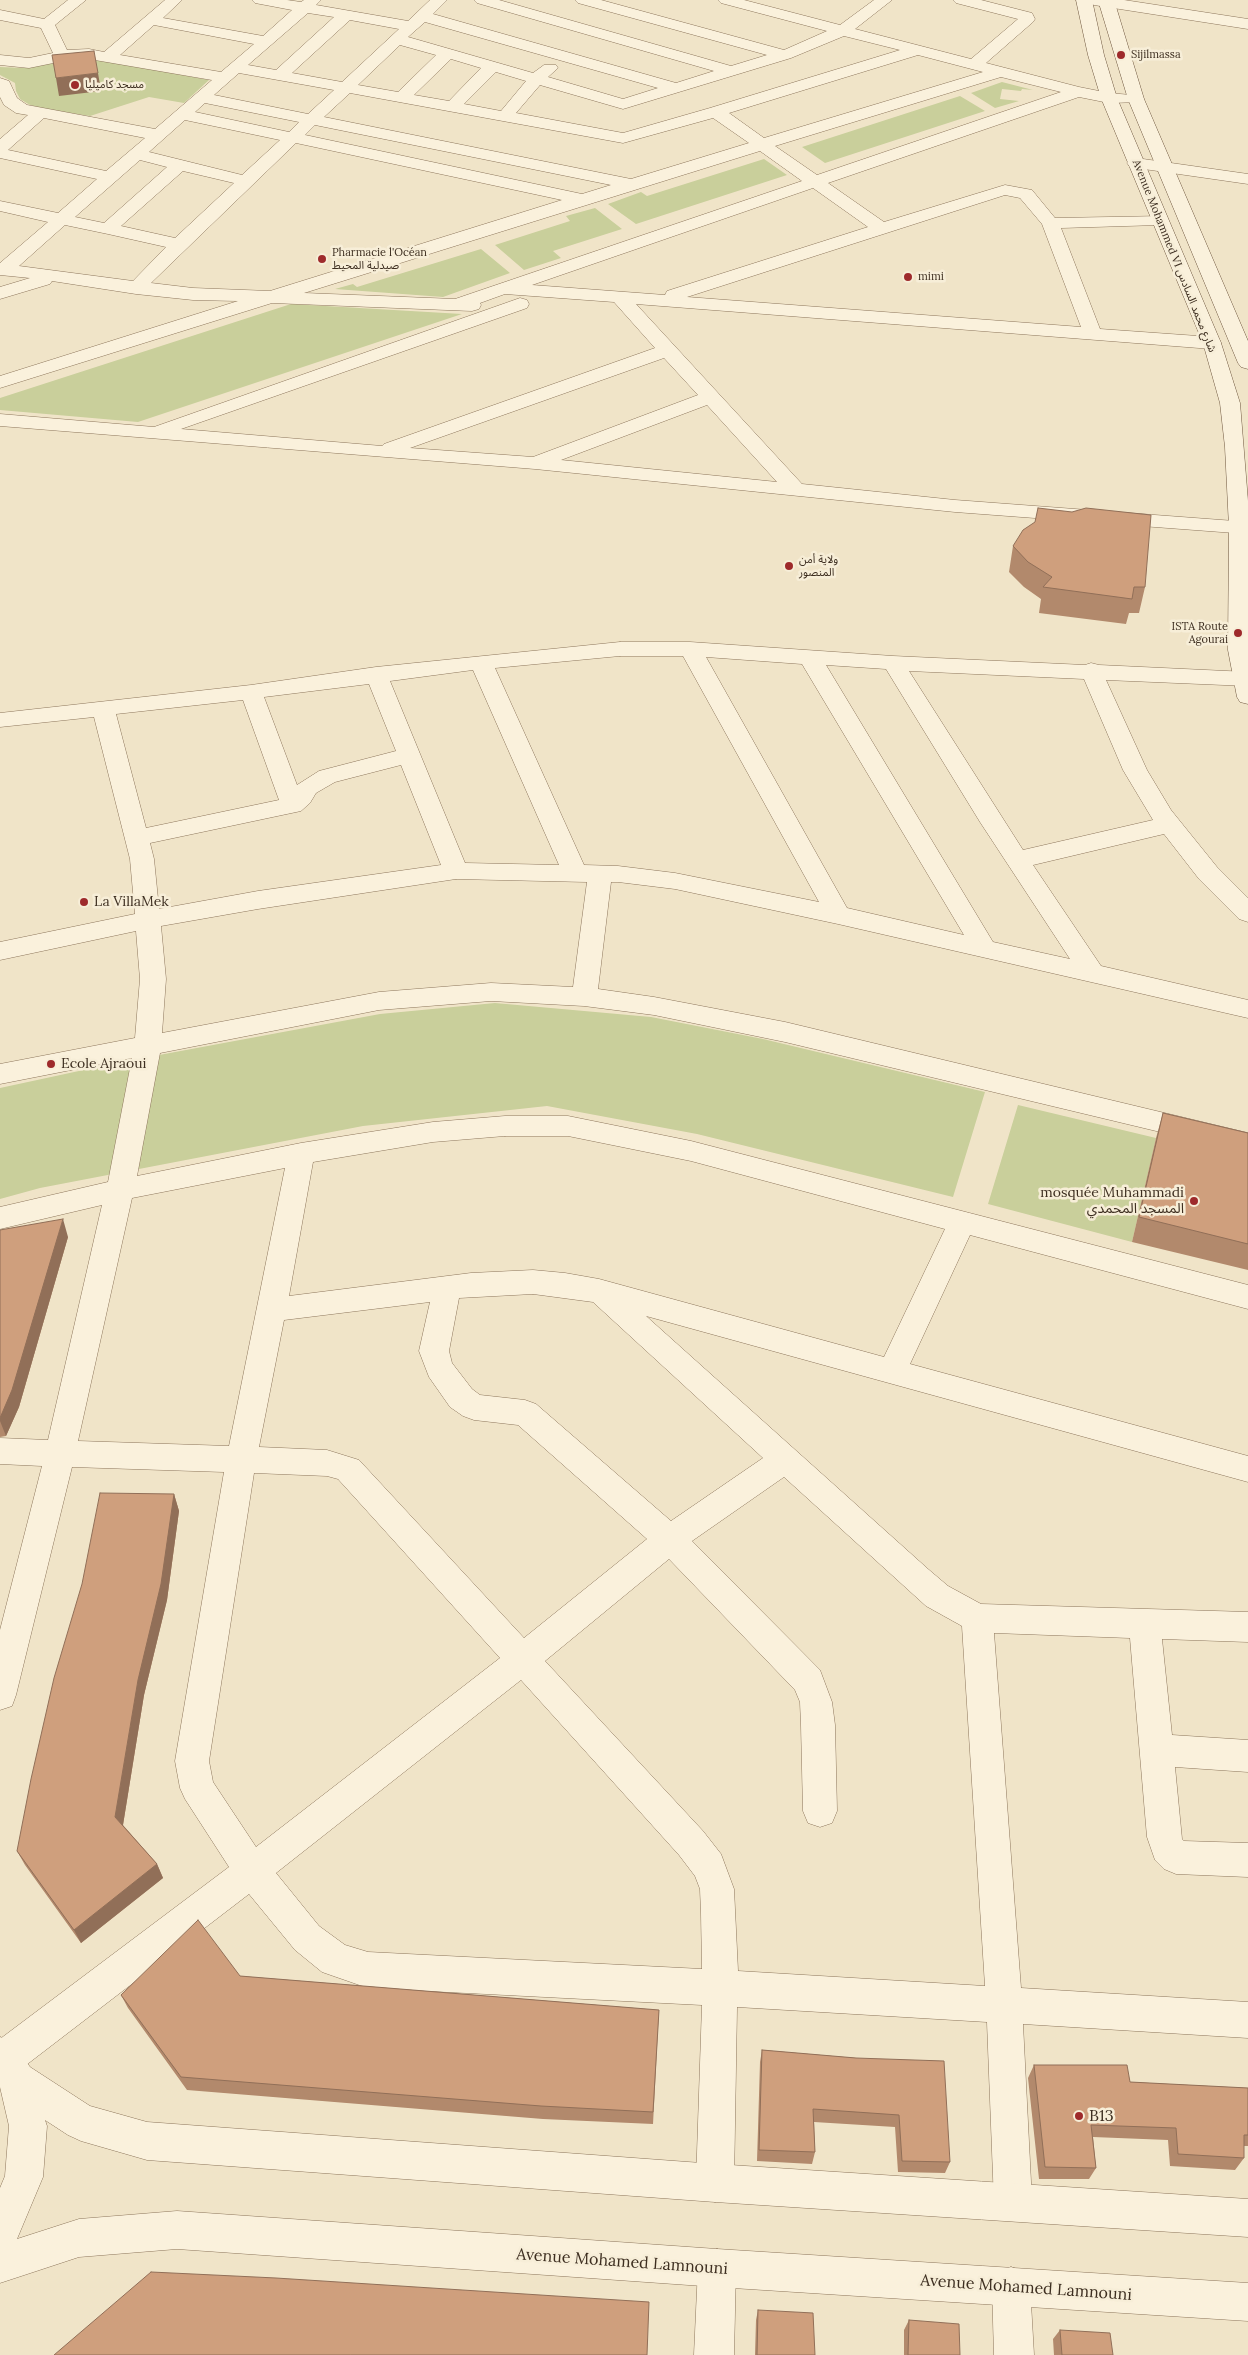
<!DOCTYPE html>
<html>
<head>
<meta charset="utf-8">
<style>
	body { margin:0 }
	canvas { display:block; background:#f0e4c8 }
</style>
</head>
<body>
<canvas width="1248" height="2355"></canvas>
<script>
const ctx = document.querySelector('canvas').getContext('2d');
ctx.lineJoin = 'round';
function fill(path, color) { ctx.fillStyle = color; ctx.fill(path, 'evenodd'); }
const poly = rows => new Path2D(rows.map(r => 'M' + r).join(''));
function trace(path, color, width, dash) { ctx.strokeStyle = color; ctx.lineWidth = width; ctx.lineCap = dash ? 'butt' : 'round'; ctx.setLineDash(dash || []); ctx.stroke(path); }
function label(font, color, halo, rows, align = 'center') {
  ctx.font = font + ' Lora,"Noto Sans Arabic",serif'; ctx.lineWidth = 5; ctx.setLineDash([]); ctx.textBaseline = 'middle'; ctx.strokeStyle = halo; ctx.fillStyle = color; for (const [text, x, y, turn = 0] of rows) {
    ctx.save(); ctx.translate(x, y); ctx.rotate((+turn || 0) * Math.PI / 180); ctx.textAlign = isNaN(turn) ? turn : align; if (halo) ctx.strokeText(text, 0, 0); ctx.fillText(text, 0, 0); ctx.restore();
  }
}
const green = poly([
	[102,60,209,80,184,103,149,97,90,116,44,109,30,105,20,99,16,91,15,83,0,75,0,67,23,68,50,63],
	[1002,82,1033,90,1022,89,1021,91,1002,89,1000,99,1019,101,995,108,971,93],
	[960,96,985,111,825,163,802,147],
	[764,159,787,175,636,224,608,204,641,192,647,196],
	[595,208,622,229,553,251,561,258,524,270,495,245,570,221,566,216],
	[481,249,510,273,443,297,335,289,353,284,357,287],
	[291,304,462,314,138,422,0,410,0,398],
	[495,1003,651,1017,763,1039,985,1092,953,1197,697,1134,547,1106,363,1126,40,1188,0,1199,0,1088,116,1063,380,1014],
	[1018,1105,1156,1138,1132,1242,988,1204]
]);
const minor = poly([
	[68,0,86,0,55,25,67,50,89,49,104,52,165,0,182,0,163,18,263,36,292,10,255,3,252,0,287,0,301,2,304,0,321,0,316,5,408,21,430,0,447,0,433,14,676,83,714,71,477,3,474,0,499,0,731,66,767,55,578,3,575,0,601,0,784,50,827,31,721,3,718,0,744,0,840,25,874,0,892,0,855,29,971,59,1018,19,956,3,953,0,981,0,1032,13,1035,19,1033,22,986,63,1079,87,1109,93,1142,96,1144,99,1142,102,1109,103,1079,97,828,183,884,222,1005,185,1032,190,1055,218,1165,216,1168,220,1165,224,1159,225,1061,228,1100,329,1212,337,1219,339,1221,343,1219,347,1212,349,636,304,802,484,955,500,1248,522,1248,534,955,512,535,469,0,426,0,414,154,427,520,298,527,300,529,304,527,308,181,429,382,446,384,444,655,348,614,302,505,294,480,303,481,305,479,309,472,311,272,303,0,388,0,376,238,301,193,300,136,294,52,281,50,284,0,299,0,287,30,278,0,275,0,263,48,222,0,211,0,201,58,213,97,179,0,158,0,139,28,115,16,113,4,105,0,97,0,78,9,81,17,98,27,105,155,129,212,80,89,59,68,60,29,68,0,65,0,55,29,58,53,53,41,28,0,20,0,10,44,19,68,0],
	[308,13,334,17,276,70,248,65,308,13],
	[350,20,399,29,342,82,292,73,350,20],
	[425,22,658,88,623,99,548,77,558,68,556,65,544,65,533,73,408,37,425,22],
	[154,25,254,44,221,72,120,55,154,25],
	[844,36,900,50,710,108,623,133,516,113,540,85,623,109,791,58,844,36],
	[400,45,436,55,398,92,358,85,400,45],
	[918,55,983,72,764,138,729,113,918,55],
	[451,59,481,68,449,101,414,95,451,59],
	[496,72,526,81,501,111,464,104,496,72],
	[239,73,334,90,308,114,214,95,239,73],
	[1001,77,1061,92,817,175,775,146,1001,77],
	[350,93,623,143,713,118,749,143,631,179,324,117,350,93],
	[205,103,299,122,289,132,195,112,205,103],
	[44,118,145,138,106,171,8,150,44,118],
	[185,120,280,140,242,175,149,152,185,120],
	[315,125,611,185,582,194,305,135,315,125],
	[296,143,562,200,270,291,193,288,151,283,296,143],
	[760,151,802,181,455,299,304,293,760,151],
	[140,160,167,167,104,223,75,217,140,160],
	[183,171,234,183,175,238,121,226,183,171],
	[813,188,868,227,667,291,665,295,532,285,813,188],
	[1005,195,1020,198,1042,224,1081,327,687,297,1005,195],
	[65,225,108,234,166,247,133,281,19,266,65,225],
	[664,358,698,395,533,457,410,448,664,358],
	[707,405,777,482,561,460,707,405],
	[1086,0,1124,0,1248,19,1248,29,1094,5,1089,3,1086,0],
	[1136,158,1248,174,1248,184,1130,167,1127,163,1130,159,1136,158],
	[620,642,690,642,893,656,1085,665,1091,663,1099,665,1248,672,1248,686,1106,680,1147,770,1171,810,1217,867,1248,898,1248,922,1239,919,1199,879,1164,834,1033,865,1101,966,1248,1000,1248,1018,838,924,675,889,618,882,611,882,598,989,654,997,785,1022,1248,1133,1248,1153,785,1042,654,1015,584,1006,491,1001,379,1010,160,1053,137,1176,301,1143,433,1122,505,1116,568,1116,691,1141,1248,1285,1248,1309,970,1235,910,1364,1248,1456,1248,1482,646,1316,928,1569,948,1586,981,1604,1248,1612,1248,1642,1162,1639,1172,1735,1248,1740,1248,1772,1175,1767,1182,1839,1184,1841,1248,1843,1248,1877,1176,1874,1164,1869,1155,1860,1147,1837,1130,1638,994,1633,1021,1988,1248,2002,1248,2038,1023,2024,1032,2202,1026,2215,1013,2221,1000,2215,994,2202,987,2022,737,2007,734,2183,728,2196,715,2202,702,2196,696,2183,702,2005,368,1988,322,1972,295,1950,249,1894,17,2072,4,2077,0,2076,0,2039,229,1867,185,1799,180,1788,175,1761,224,1472,72,1467,16,1695,12,1706,0,1710,0,1630,42,1466,0,1464,0,1438,48,1440,102,1205,0,1229,0,1207,108,1182,132,1058,0,1084,0,1064,135,1038,140,979,136,931,0,960,0,942,135,914,130,859,94,717,0,727,0,713,251,685,376,667,620,642],
	[620,656,683,656,819,902,675,873,618,866,584,865,495,668,620,656],
	[706,657,802,664,964,935,847,908,706,657],
	[826,665,886,669,980,822,1070,959,993,942,826,665],
	[473,670,559,865,465,863,390,681,473,670],
	[909,671,1084,679,1123,770,1153,820,1023,850,909,671],
	[369,684,396,751,319,771,297,785,264,697,369,684],
	[243,700,279,800,146,828,116,714,243,700],
	[401,765,441,865,258,891,159,909,154,859,150,843,301,811,310,803,316,793,335,782,401,765],
	[456,879,587,882,573,987,491,983,379,992,162,1033,166,979,161,926,258,909,456,879],
	[505,1136,568,1136,691,1161,945,1229,884,1357,599,1279,565,1273,533,1270,471,1273,289,1296,313,1162,433,1142,505,1136],
	[285,1168,229,1446,78,1441,132,1198,285,1168],
	[533,1294,593,1302,763,1458,671,1521,536,1404,525,1400,480,1395,472,1389,452,1363,449,1351,459,1298,533,1294],
	[430,1302,419,1351,429,1377,450,1407,463,1416,474,1420,518,1425,647,1539,524,1638,359,1460,327,1450,259,1447,284,1320,430,1302],
	[254,1473,327,1476,338,1479,500,1658,256,1847,213,1782,209,1761,254,1473],
	[784,1477,926,1606,962,1626,985,1986,738,1971,734,1889,721,1854,703,1831,545,1661,669,1559,795,1690,800,1702,801,1725,803,1811,808,1823,820,1827,832,1823,837,1811,835,1725,832,1702,820,1670,692,1541,784,1477],
	[521,1680,679,1855,695,1876,700,1889,701,1913,702,1969,368,1952,345,1945,319,1926,276,1873,521,1680],
	[717,2249,731,2254,736,2268,734,2355,694,2355,698,2268,703,2254,717,2249],
	[1011,2267,1025,2272,1030,2286,1034,2355,994,2355,992,2286,997,2272,1011,2267]
]);
const tertiary = poly([
	[0,2037,13,2042,30,2067,90,2106,147,2122,715,2164,1248,2199,1248,2237,715,2202,147,2160,81,2141,68,2135,45,2120,47,2126,43,2177,17,2239,79,2219,177,2211,717,2249,1248,2283,1248,2321,717,2287,177,2249,79,2257,0,2283,0,2188,5,2176,9,2126,0,2087,0,2037]
]);
const secondary = poly([
	[1076,0,1092,0,1104,55,1117,98,1221,343,1240,403,1248,501,1248,704,1240,702,1237,697,1228,650,1229,527,1225,447,1220,403,1203,343,1101,98,1088,55,1076,0],
	[1098,0,1114,0,1144,99,1248,341,1248,369,1241,367,1238,363,1128,99,1098,0]
]);
const wall = poly([
	[1013,546,1145,587,1139,613,1129,613,1126,624,1039,613,1041,599,1024,587,1009,572],
	[1163,1113,1248,1133,1248,1270,1132,1242,1156,1138],
	[0,1230,68,1237,19,1407,6,1436,0,1437],
	[174,1494,179,1511,167,1600,144,1695,123,1825,157,1864,163,1878,81,1943,25,1865,17,1851],
	[240,1976,659,2010,653,2124,543,2119,187,2090,128,2008,121,1995],
	[762,2050,856,2058,950,2162,945,2173,898,2172,895,2127,814,2122,815,2152,812,2164,757,2161,760,2062],
	[1034,2065,1130,2082,1248,2088,1248,2146,1244,2146,1244,2158,1235,2170,1170,2166,1168,2140,1093,2137,1096,2168,1089,2179,1039,2179,1028,2078],
	[758,2310,815,2355,755,2355,756,2320],
	[909,2320,960,2355,904,2355,904,2330],
	[1060,2330,1113,2355,1054,2355,1053,2339]
]);
const shadedWall = poly([
	[98,73,101,91,59,96,56,78],
	[63,1219,68,1237,19,1407,6,1436,0,1421,0,1418],
	[174,1494,179,1511,167,1600,144,1695,122,1831,115,1817,138,1680],
	[157,1864,163,1878,81,1943,74,1930]
]);
const building = poly([
	[94,51,98,73,56,78,52,55,94,51],
	[1038,508,1072,512,1086,508,1151,515,1145,587,1134,587,1132,599,1043,587,1052,577,1028,562,1013,546,1023,530,1035,522,1038,508],
	[1163,1113,1248,1133,1248,1244,1139,1217,1163,1113],
	[63,1219,12,1390,0,1418,0,1230,63,1219],
	[100,1493,174,1494,161,1584,138,1680,115,1817,157,1864,74,1930,17,1851,31,1779,54,1678,82,1584,100,1493],
	[198,1920,240,1976,659,2010,653,2112,541,2106,181,2077,121,1995,198,1920],
	[762,2050,856,2058,944,2061,950,2162,902,2161,899,2115,813,2109,815,2152,759,2150,762,2050],
	[1034,2065,1127,2065,1130,2082,1248,2088,1248,2135,1244,2135,1244,2158,1178,2154,1176,2128,1091,2125,1096,2168,1045,2167,1034,2065],
	[151,2272,276,2278,649,2302,647,2355,54,2355,151,2272],
	[758,2310,813,2313,815,2355,757,2355,758,2310],
	[909,2320,959,2324,960,2355,908,2355,909,2320],
	[1060,2330,1110,2333,1113,2355,1062,2355,1060,2330]
]);
const markers = [
	[1121,55,5,"#9e2a2b"],
	[75,85,5,"#9e2a2b"],
	[322,259,5,"#9e2a2b"],
	[908,277,5,"#9e2a2b"],
	[789,566,5,"#9e2a2b"],
	[1238,633,5,"#9e2a2b"],
	[84,902,5,"#9e2a2b"],
	[51,1064,5,"#9e2a2b"],
	[1194,1201,5,"#9e2a2b"],
	[1079,2116,5,"#9e2a2b"]
];
const farPoinames = [
	["Sijilmassa",1131,55],
	["مسجد كاميليا",85,85],
	["Pharmacie l'Océan",332,253],
	["صيدلية المحيط",332,266],
	["mimi",918,277],
	["ولاية أمن",799,560],
	["المنصور",799,573],
	["ISTA Route",1228,627,"right"],
	["Agourai",1228,640,"right"]
];
const farStreetnames = [
	["Avenue Mohammed VI شارع محمد السادس",1174,256,68]
];
const poiNames = [
	["La VillaMek",94,902],
	["Ecole Ajraoui",61,1064],
	["mosquée Muhammadi",1184,1193,"right"],
	["المسجد المحمدي",1184,1209,"right"]
];
const nearPoinames = [
	["B13",1089,2116]
];
const nearStreetnames = [
	["Avenue Mohamed Lamnouni",622,2262,4],
	["Avenue Mohamed Lamnouni",1026,2288,4]
];
fill(green, '#c9cf9b');
trace(minor, '#8d765c', 1);
trace(tertiary, '#8d765c', 1);
trace(secondary, '#6f573f', 1);
fill(minor, '#faf1dc');
fill(tertiary, '#faf1dc');
fill(secondary, '#faf1dc');
fill(wall, '#b2896c');
fill(shadedWall, '#916f58');
fill(building, '#cf9f7d');
trace(building, '#916f58', 1);
for (const [x, y, r, color] of markers) { const dot = new Path2D(); dot.arc(x, y, r, 0, 2 * Math.PI); ctx.fillStyle = color; ctx.fill(dot); trace(dot, '#f7eed8', 2); }
label('11px', '#3d2e20', '#f7eed8', farPoinames, 'left');
label('11px', '#3d2e20', '#f7eed8', farStreetnames);
label('14px', '#3d2e20', '#f7eed8', poiNames, 'left');
label('16px', '#3d2e20', '#f7eed8', nearPoinames, 'left');
label('16px', '#3d2e20', '#f7eed8', nearStreetnames);
</script>
</body>
</html>
